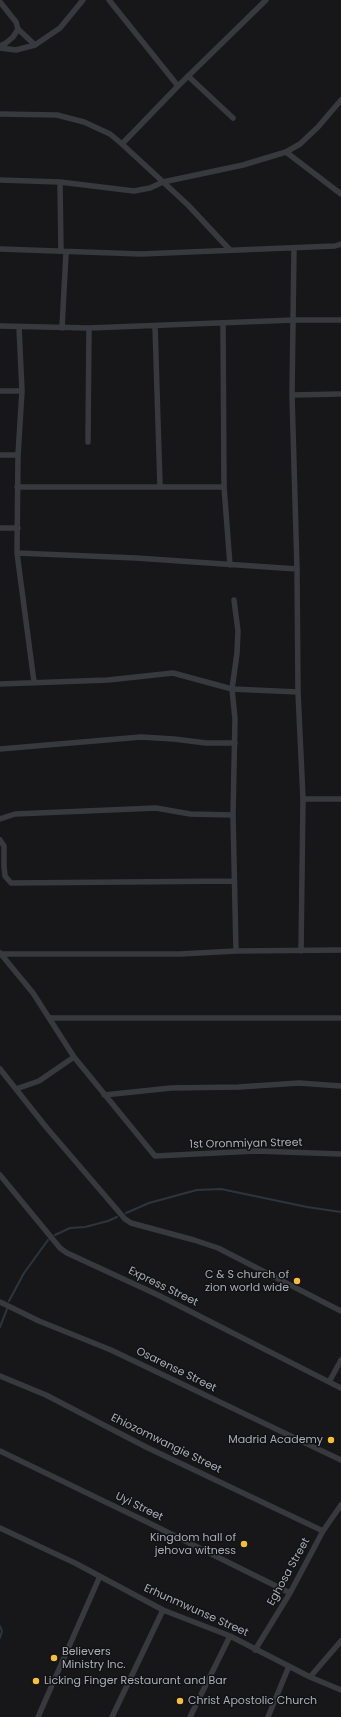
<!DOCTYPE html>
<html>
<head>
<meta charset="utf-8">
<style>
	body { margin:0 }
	canvas { display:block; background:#171719 }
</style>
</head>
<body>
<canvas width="341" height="1717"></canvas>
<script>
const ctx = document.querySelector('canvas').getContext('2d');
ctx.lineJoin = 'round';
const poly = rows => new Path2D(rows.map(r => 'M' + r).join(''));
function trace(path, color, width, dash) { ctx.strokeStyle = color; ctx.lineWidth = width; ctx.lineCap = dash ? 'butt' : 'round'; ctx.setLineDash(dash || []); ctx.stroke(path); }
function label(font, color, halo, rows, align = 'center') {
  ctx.font = font + ' Poppins,sans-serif'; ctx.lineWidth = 3; ctx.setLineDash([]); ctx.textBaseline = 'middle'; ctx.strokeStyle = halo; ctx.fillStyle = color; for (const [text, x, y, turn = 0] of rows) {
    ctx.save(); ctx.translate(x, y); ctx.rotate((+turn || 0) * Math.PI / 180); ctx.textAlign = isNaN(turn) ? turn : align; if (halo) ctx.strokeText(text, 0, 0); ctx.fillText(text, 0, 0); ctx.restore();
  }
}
const stream = poly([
	[126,1213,149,1203,182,1194,197,1190,221,1189,307,1207,341,1212],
	[55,1235,70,1228,85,1227,108,1221,117,1217],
	[9,1301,24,1273,48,1240],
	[0,1327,7,1309],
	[0,1626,2,1631,0,1638]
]);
const street = poly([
	[109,0,178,86],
	[0,2,16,22,18,29,35,45],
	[0,46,6,43,13,37,18,29],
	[0,48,16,50,35,45,60,28,83,0],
	[188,76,233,118],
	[0,114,57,115,84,122,110,134,122,144,188,205,230,250],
	[122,144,178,86,266,0],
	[286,152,341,194],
	[0,180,60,182,134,191,150,188,163,182,243,165,286,152,300,144,318,127,341,100],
	[60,182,61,251],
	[294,248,292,395,297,569,298,692,303,799,301,951],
	[0,249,141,254,335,246,341,244],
	[223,323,224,487,230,565],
	[0,326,89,328,294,320,341,320],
	[155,326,160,486],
	[19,327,22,391,18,455,17,553,136,558,297,569],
	[62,328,66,253],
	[0,391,22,391],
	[292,395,341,394],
	[88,442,89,328],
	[0,455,18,455],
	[17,487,224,487],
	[0,528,18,528],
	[17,553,34,682],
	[0,684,108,680,173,673,232,689,298,692],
	[0,749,141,737,174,739,206,743,235,743],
	[303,799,341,799],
	[0,819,15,814,156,808,190,814,233,815],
	[0,840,4,846,4,866,5,876,11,883,234,881],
	[236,951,341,950],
	[0,953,33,993,74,1057,155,1156,256,1151,341,1154],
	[0,954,180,954,236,951,233,815,235,719,232,689,237,653,238,631,234,600],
	[49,1018,341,1018],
	[0,1069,46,1127,125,1219,131,1223,194,1240,218,1248,341,1311],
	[16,1089,39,1081,74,1057],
	[104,1095,171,1088,239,1087,299,1083,341,1086],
	[0,1175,60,1248,67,1253,158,1295,341,1388],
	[0,1302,39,1321,111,1350,341,1460],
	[0,1376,46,1395,146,1447,323,1531],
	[329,1382,341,1360],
	[0,1451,147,1522,290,1593],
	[0,1528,75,1563,163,1610,230,1636,310,1677,341,1690],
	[255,1650,290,1593,323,1531,341,1505],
	[310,1677,341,1641],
	[38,1717,100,1576],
	[112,1717,163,1610],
	[190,1717,230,1636],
	[268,1717,289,1666]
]);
const markers = [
	[297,1281,4,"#f8bf30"],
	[331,1440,4,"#f8bf30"],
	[244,1544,4,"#f8bf30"],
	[54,1658,4,"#f8bf30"],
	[36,1681,4,"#f8bf30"],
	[180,1701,4,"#f8bf30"]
];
const streetNames = [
	["1st Oronmiyan Street",246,1144,-1],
	["Express Street",163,1287,26],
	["Osarense Street",176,1370,26],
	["Ehiozomwangie Street",166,1444,26],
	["Uyi Street",139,1507,26],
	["Eghosa Street",289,1572,-61],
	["Erhunmwunse Street",196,1611,24]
];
const poiNames = [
	["C & S church of",289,1275],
	["zion world wide",289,1288],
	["Madrid Academy",323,1440],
	["Kingdom hall of",236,1538],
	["jehova witness",236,1551],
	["Believers",62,1652,"left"],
	["Ministry Inc.",62,1665,"left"],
	["Licking Finger Restaurant and Bar",44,1681,"left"],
	["Christ Apostolic Church",188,1701,"left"]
];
trace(stream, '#2c353e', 2);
trace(street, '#38393e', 5.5);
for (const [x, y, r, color] of markers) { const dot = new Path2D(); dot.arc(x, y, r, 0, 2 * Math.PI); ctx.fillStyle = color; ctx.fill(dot); trace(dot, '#121214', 1.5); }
label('11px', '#a9adb9', '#121214', streetNames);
label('11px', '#a9adb9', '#121214', poiNames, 'right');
</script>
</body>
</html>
